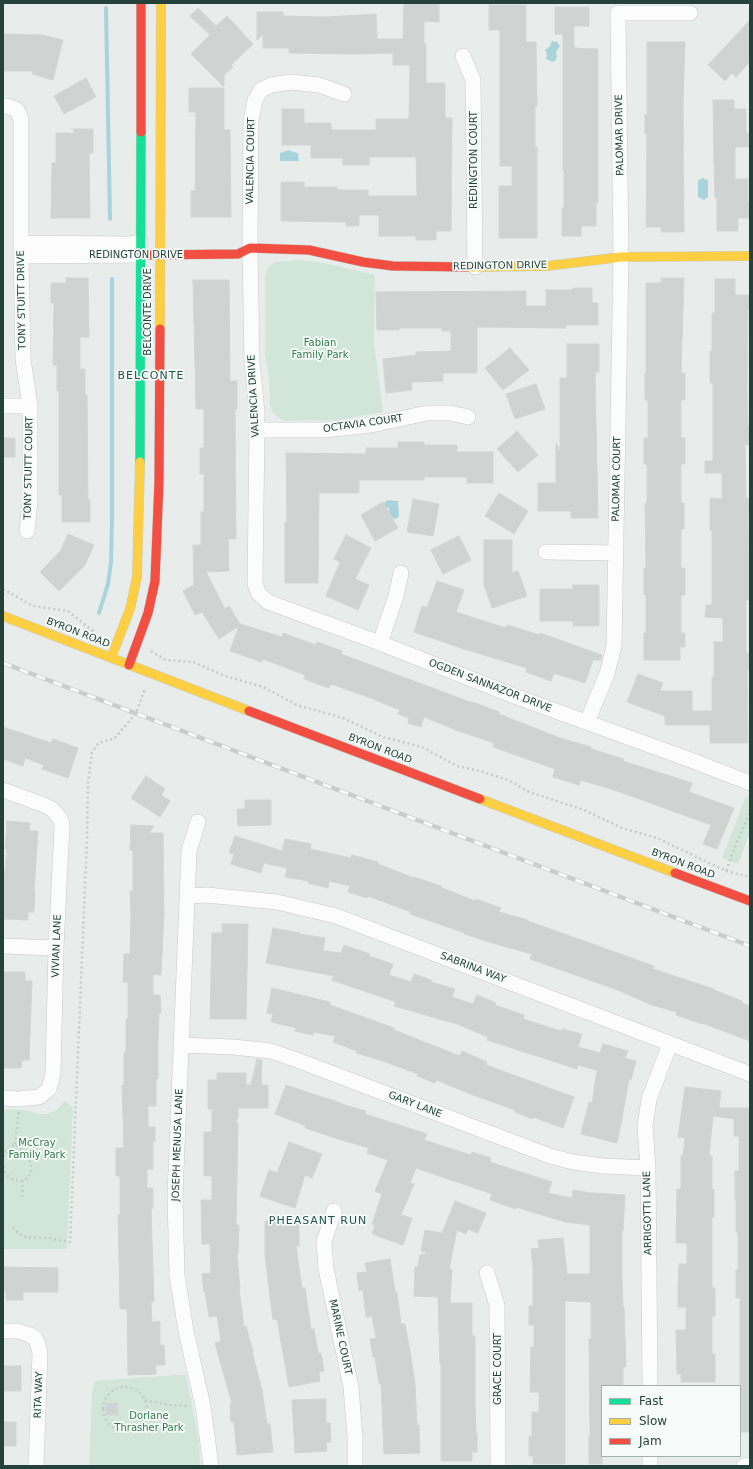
<!DOCTYPE html>
<html>
<head>
<meta charset="utf-8">
<style>
	body { margin:0 }
	#map { position:relative; width:753px; height:1469px; overflow:hidden; background:#e8edeb; font-family:"DejaVu Sans",sans-serif }
	canvas { display:block }
	.frame { position:absolute; inset:0; border:4px solid #24423a; pointer-events:none }
	.legend { position:absolute; left:601px; top:1385px; width:140px; height:72px; box-sizing:border-box; background:#f7fbf9; border:1px solid #a3b1ad; margin:0; padding:5px 7px; list-style:none; font-size:12px; color:#24423a }
	.legend li { display:flex; align-items:center; gap:8px; height:20px }
	.legend b { width:20px; border:1px solid #a3b1ad }
</style>
</head>
<body>
<div id="map">
<canvas width="753" height="1469"></canvas>
<div class="frame"></div>
<ul class="legend">
<li><b style="height:5px;background:#16e098"></b>Fast</li>
<li><b style="height:5px;background:#ffcf43"></b>Slow</li>
<li><b style="height:5px;background:#f24e42"></b>Jam</li>
</ul>
</div>
<script>
const ctx = document.querySelector('canvas').getContext('2d');
ctx.lineJoin = 'round';
function fill(path, color) { ctx.fillStyle = color; ctx.fill(path, 'evenodd'); }
const poly = rows => new Path2D(rows.map(r => 'M' + r).join(''));
function trace(path, color, width, dash) { ctx.strokeStyle = color; ctx.lineWidth = width; ctx.lineCap = dash ? 'butt' : 'round'; ctx.setLineDash(dash || []); ctx.stroke(path); }
function label(font, color, halo, rows, align = 'center') {
  ctx.font = font + ' "DejaVu Sans",sans-serif'; ctx.lineWidth = 3.5; ctx.setLineDash([]); ctx.textBaseline = 'middle'; ctx.strokeStyle = halo; ctx.fillStyle = color; for (const [text, x, y, turn = 0] of rows) {
    ctx.save(); ctx.translate(x, y); ctx.rotate((+turn || 0) * Math.PI / 180); ctx.textAlign = isNaN(turn) ? turn : align; if (halo) ctx.strokeText(text, 0, 0); ctx.fillText(text, 0, 0); ctx.restore();
  }
}
const green = poly([
	[300,260,325,263,375,275,374,342,383,412,337,420,286,421,279,418,273,413,270,404,269,376,265,354,265,274,271,264,276,262],
	[746,796,750,798,750,833,738,864,722,858],
	[65,1101,73,1108,67,1249,3,1249,3,1109,24,1110,39,1114,47,1114,57,1110],
	[176,1375,186,1375,199,1441,200,1466,89,1466,92,1392,95,1381]
]);
const water = poly([
	[552,41,557,42,560,46,556,52,557,57,555,61,553,62,546,59,547,54,545,50,550,46],
	[289,150,293,152,298,153,299,161,280,161,280,153],
	[702,178,708,180,708,197,704,200,698,197,698,181],
	[388,500,398,501,399,516,396,519,393,518,389,513,389,508,385,507,384,503]
]);
const stream = poly([
	[106,8,110,219],
	[99,613,108,584,111,562,112,520,112,279]
]);
const building = poly([
	[404,3,439,3,439,22,424,21,424,44,426,44,426,83,445,83,445,118,452,118,451,231,436,231,436,240,416,240,416,236,379,236,379,215,359,215,359,226,346,226,346,222,281,221,281,182,304,182,304,187,337,187,337,190,368,190,368,196,417,196,416,157,369,157,369,165,343,165,343,158,311,158,311,145,282,145,282,109,304,109,304,123,331,123,331,130,376,130,376,119,409,119,410,65,393,65,393,53,355,54,289,53,289,48,263,48,263,34,257,40,257,12,283,12,283,16,326,17,376,14,377,39,403,39,404,3],
	[489,5,526,5,526,42,536,42,537,106,535,106,535,147,537,147,537,238,499,238,499,186,512,186,512,166,500,166,500,30,489,30,489,5],
	[555,7,589,7,589,26,574,26,574,48,598,49,598,202,596,202,596,226,581,226,581,236,562,236,562,208,564,208,564,170,563,170,563,34,555,34,555,7],
	[198,8,216,26,227,16,253,44,231,65,233,67,224,75,224,87,191,54,210,35,190,16,198,8],
	[750,20,750,62,736,77,732,73,725,81,708,65,750,20],
	[3,34,42,35,63,40,53,80,32,74,33,71,3,71,3,34],
	[647,42,685,42,683,101,684,232,661,232,661,227,646,227,647,134,645,134,645,115,647,115,647,42],
	[86,78,96,97,64,114,54,96,86,78],
	[189,88,224,88,224,130,230,130,231,217,191,217,191,191,195,191,196,112,189,112,189,88],
	[713,100,734,100,734,109,746,109,746,133,749,133,749,147,735,147,735,179,748,179,748,202,750,202,750,218,738,218,738,231,717,231,717,198,715,198,714,163,713,100],
	[72,129,93,129,93,153,89,153,90,218,51,218,52,163,56,163,56,133,75,133,72,129],
	[66,278,88,278,89,337,80,337,80,369,85,369,85,395,87,395,88,500,90,500,90,522,62,522,62,495,59,495,59,391,57,391,57,365,53,365,54,303,51,303,51,283,66,283,66,278],
	[661,278,684,278,681,373,685,373,685,400,681,400,681,438,685,438,685,464,681,464,681,503,684,503,684,529,681,529,681,568,685,568,685,595,681,595,681,633,685,633,685,647,680,647,680,660,644,660,644,633,646,633,646,595,644,595,644,568,646,568,645,503,647,503,647,464,644,464,644,438,648,438,648,400,645,400,645,373,646,373,646,283,661,283,661,278],
	[715,279,735,279,735,295,750,295,750,309,748,309,747,389,748,426,750,426,750,445,745,445,746,498,750,498,750,519,748,519,749,600,746,600,746,653,749,653,749,670,747,670,748,743,710,743,710,725,665,725,665,716,627,702,638,674,663,683,660,691,692,691,692,711,712,711,712,677,714,677,714,642,723,642,723,618,705,617,706,605,712,605,712,530,710,530,710,498,722,499,722,473,705,473,705,461,713,461,713,383,710,383,710,351,712,351,712,313,715,313,715,279],
	[193,280,229,280,230,381,237,381,237,409,235,409,236,539,228,539,229,571,206,572,225,609,229,606,240,624,282,637,283,633,316,645,317,642,342,651,341,654,473,703,473,702,499,712,499,714,560,738,591,747,591,749,624,759,623,761,692,783,689,792,734,808,717,849,703,844,711,825,620,792,581,780,579,785,553,777,555,769,493,747,494,743,456,730,424,717,421,727,408,723,409,718,398,714,400,710,368,697,331,684,329,688,304,679,305,675,263,659,262,662,230,651,239,626,219,639,202,612,195,615,183,591,194,585,193,545,201,545,201,512,204,512,204,474,200,474,200,448,204,448,204,409,196,409,193,280],
	[573,288,592,288,592,303,598,303,598,325,566,325,566,328,477,327,477,373,443,373,443,381,411,382,412,390,386,393,383,359,416,355,416,352,451,351,451,331,442,331,442,328,399,328,399,330,377,330,376,292,526,291,526,306,546,306,546,290,573,290,573,288],
	[567,344,599,344,599,372,595,372,598,518,571,518,571,511,538,511,538,483,556,483,556,444,557,444,560,453,560,378,567,378,567,344],
	[510,348,529,370,503,390,485,368,510,348],
	[536,384,545,409,515,419,506,394,536,384],
	[517,431,538,455,518,472,497,449,517,431],
	[3,438,15,438,15,457,3,457,3,438],
	[398,442,424,442,424,445,457,445,457,452,493,452,493,483,467,483,467,477,424,477,424,480,359,480,359,493,319,493,318,583,285,583,285,522,287,522,286,453,366,454,366,448,398,448,398,442],
	[499,493,528,511,514,534,485,516,499,493],
	[413,499,439,504,433,536,407,532,413,499],
	[383,502,398,528,375,541,361,515,383,502],
	[68,534,94,545,85,565,59,591,40,572,61,550,68,534],
	[346,535,371,548,355,579,369,585,358,610,326,596,340,562,334,559,346,535],
	[459,536,471,560,443,574,431,550,459,536],
	[484,540,512,540,512,573,518,571,527,596,492,608,484,585,484,540],
	[437,581,464,590,456,612,506,628,507,625,540,635,540,633,602,655,601,660,593,660,585,683,554,673,551,681,526,672,527,668,464,649,414,632,422,606,427,608,437,581],
	[573,585,599,585,599,626,573,626,573,621,540,621,540,589,573,589,573,585],
	[3,727,51,743,53,739,78,748,68,778,42,769,44,765,25,758,23,766,3,759,3,727],
	[146,776,165,789,161,795,170,801,160,817,131,798,146,776],
	[245,800,271,800,271,825,238,826,237,809,245,809,245,800],
	[7,821,30,823,29,831,38,831,34,892,35,892,34,912,28,912,28,920,3,919,3,888,7,849,5,849,7,821],
	[131,825,154,826,149,833,163,833,164,915,161,975,153,974,153,995,160,995,161,1013,159,1013,158,1042,158,1079,156,1079,156,1106,148,1106,148,1127,155,1127,155,1142,153,1142,153,1169,147,1169,147,1188,153,1188,153,1208,151,1208,154,1302,151,1302,152,1322,160,1321,160,1345,164,1345,165,1365,156,1365,156,1374,128,1375,127,1309,120,1309,118,1215,120,1215,120,1176,116,1176,116,1148,124,1148,122,1085,124,1085,124,1052,126,1052,126,1019,128,1019,128,982,123,982,124,954,130,954,131,917,130,891,133,891,133,850,130,850,131,825],
	[235,836,282,851,285,839,311,844,310,849,351,858,352,855,378,862,378,864,414,878,414,877,441,886,440,887,475,901,476,899,501,908,499,912,528,920,528,921,654,966,653,969,714,989,714,990,742,1001,742,1003,750,1006,750,1041,702,1023,702,1024,676,1015,677,1012,652,1005,615,989,530,959,532,954,499,945,464,934,465,933,410,914,411,912,368,896,367,898,348,892,350,886,329,881,328,888,308,883,308,881,285,877,287,868,264,863,261,873,231,864,234,854,229,853,235,836],
	[222,924,248,924,246,1019,210,1019,212,933,222,933,222,924],
	[273,928,300,933,300,934,325,938,323,951,341,953,344,945,370,954,369,956,393,964,389,975,411,982,414,974,431,980,431,982,455,989,452,997,473,1004,477,995,496,1003,495,1005,524,1015,523,1019,561,1031,562,1029,582,1034,578,1047,600,1053,603,1044,628,1051,625,1058,636,1061,631,1080,629,1079,622,1118,617,1143,581,1134,589,1102,592,1103,597,1071,596,1070,578,1065,577,1069,487,1040,488,1037,457,1024,394,1006,396,1002,332,980,334,976,266,963,273,928],
	[3,972,25,972,25,981,32,981,29,1060,22,1060,21,1068,3,1068,3,972],
	[272,988,330,1002,330,1005,394,1028,394,1030,460,1056,462,1051,487,1062,486,1065,574,1097,563,1128,533,1117,532,1119,515,1112,515,1110,473,1095,436,1080,435,1083,417,1076,418,1074,383,1061,356,1053,357,1051,333,1042,335,1036,314,1032,313,1035,295,1031,296,1028,271,1022,273,1014,267,1013,272,988],
	[257,1059,262,1060,261,1085,268,1085,268,1108,238,1108,238,1117,236,1122,238,1123,236,1225,239,1225,238,1254,237,1254,240,1289,239,1289,244,1327,246,1326,253,1352,252,1352,262,1390,267,1424,270,1424,273,1452,237,1455,234,1422,231,1422,230,1404,232,1404,215,1343,221,1341,217,1316,209,1317,205,1292,204,1292,202,1274,211,1273,210,1244,202,1244,201,1200,212,1200,212,1176,204,1176,204,1132,212,1132,212,1109,208,1109,208,1080,217,1080,217,1073,246,1073,246,1085,251,1085,257,1059],
	[286,1085,316,1095,341,1103,341,1104,366,1111,365,1114,427,1134,424,1140,471,1155,472,1152,491,1158,490,1162,552,1182,548,1193,572,1198,573,1190,592,1193,625,1195,623,1231,622,1231,622,1277,623,1307,624,1307,626,1367,623,1367,623,1386,602,1386,602,1464,589,1464,589,1436,590,1436,589,1339,591,1339,591,1302,565,1301,565,1464,533,1464,533,1456,529,1456,529,1436,532,1436,532,1412,539,1412,539,1392,530,1392,531,1347,534,1347,534,1325,529,1325,529,1306,533,1306,533,1267,531,1249,539,1248,538,1240,563,1238,567,1274,590,1274,590,1225,565,1222,516,1207,516,1209,490,1200,492,1194,416,1168,410,1183,414,1184,401,1215,412,1218,403,1245,372,1234,375,1225,372,1224,382,1194,375,1191,388,1160,367,1153,369,1148,338,1139,305,1128,306,1126,275,1114,286,1085],
	[685,1087,721,1091,719,1108,750,1108,750,1432,740,1432,740,1298,736,1298,736,1270,738,1270,738,1232,736,1232,736,1200,735,1200,735,1171,739,1171,739,1136,734,1136,734,1119,713,1116,709,1156,712,1156,712,1189,714,1189,714,1217,712,1217,712,1288,715,1288,715,1316,712,1316,712,1354,715,1354,715,1382,681,1382,681,1374,677,1374,676,1330,686,1330,686,1307,678,1307,678,1288,679,1264,687,1264,687,1243,676,1243,677,1189,681,1189,681,1156,683,1156,685,1138,678,1137,685,1087],
	[289,1142,322,1154,312,1178,305,1175,295,1208,260,1196,269,1170,277,1173,289,1142],
	[455,1201,486,1213,478,1233,468,1229,466,1234,457,1230,449,1269,452,1269,450,1303,472,1303,472,1336,475,1336,475,1402,476,1433,477,1433,477,1452,472,1452,472,1461,441,1461,441,1364,440,1364,438,1297,414,1296,415,1267,418,1267,420,1255,429,1253,421,1251,425,1230,442,1233,455,1201],
	[265,1221,299,1221,299,1246,296,1246,302,1288,305,1288,311,1329,314,1329,318,1353,321,1353,324,1371,319,1372,320,1381,289,1387,277,1319,273,1320,265,1255,265,1221],
	[390,1259,395,1292,397,1292,401,1324,405,1324,411,1357,415,1384,417,1425,419,1425,420,1453,384,1454,381,1383,379,1384,375,1357,373,1357,370,1339,376,1338,372,1316,366,1317,363,1290,359,1291,357,1273,367,1272,365,1263,390,1259],
	[3,1267,58,1268,58,1292,23,1292,23,1300,6,1300,6,1291,3,1291,3,1267],
	[3,1366,21,1366,21,1391,3,1391,3,1366],
	[326,1399,326,1423,330,1423,331,1442,326,1442,327,1451,295,1453,292,1400,326,1399],
	[117,1403,118,1415,106,1415,106,1404,117,1403],
	[3,1422,16,1422,16,1446,3,1446,3,1422]
]);
const path = poly([
	[3,589,33,606,68,611,94,632],
	[151,651,166,660,193,662,225,676,263,687,297,705,343,718,383,737,422,747,457,766,480,771,508,780,529,792,584,810,622,828,657,838,726,871,736,844,750,813],
	[726,871,750,877],
	[15,1144,19,1112],
	[3,1157,4,1153,15,1144,27,1156,31,1164,31,1172,28,1178,23,1181,14,1180,9,1177,5,1172,3,1163],
	[22,1197,23,1181],
	[13,1227,19,1234,26,1237,49,1238,70,1242,87,839,88,782,92,752,98,744,104,741,114,739,136,713,145,689],
	'103 1409a22 22 0 1 1 44 0a22 22 0 1 1-44 0Z',
	[145,1400,170,1405,190,1406]
]);
const street = poly([
	[463,56,473,80,475,267],
	[344,94,319,85,291,82,271,85,261,90,255,100,251,120,250,248,252,363,257,412,257,430,255,584,259,594,268,602,380,643,517,697,688,759,750,783],
	[3,106,7,106,17,110,21,119,21,256,23,359,30,406,30,501,27,531],
	[22,243,130,244,140,242],
	[21,256,140,255],
	[3,406,30,406],
	[257,430,324,430,371,425,427,413,450,413,468,417],
	[546,552,615,553],
	[380,643,396,596,401,573],
	[587,722,607,674,614,646,621,257,618,13,690,13],
	[3,790,44,805,52,809,61,820,62,826,56,948,53,1074,49,1089,39,1097,18,1099,3,1098],
	[198,822,189,851,175,1196,177,1275,186,1331,203,1406,211,1466],
	[187,896,207,895,277,902,336,916,750,1074],
	[3,946,56,948],
	[182,1045,233,1047,271,1051,297,1060,550,1156,573,1162,603,1166,648,1168],
	[334,1211,324,1242,326,1269,351,1387,355,1437,355,1466],
	[487,1273,497,1305,498,1466],
	[3,1331,18,1331,30,1335,35,1338,37,1342,40,1353,36,1466],
	[650,1386,648,1168,645,1126,649,1099,670,1044],
	[650,1456,650,1466],
	[744,1466,750,1465]
]);
const fast = poly([
	[140,462,141,132]
]);
const slow = poly([
	[467,267,547,266,621,257,750,256],
	[160,329,161,3],
	[3,616,249,711],
	[111,658,130,609,137,577,140,462],
	[480,799,675,873]
]);
const jam = poly([
	[141,132,141,3],
	[146,255,238,254,250,248,309,250,363,262,393,266,467,267],
	[129,665,148,613,155,581,159,482,160,329],
	[249,711,480,799],
	[675,873,750,901]
]);
const rail = poly([
	[3,663,750,946]
]);
const streetNames = [
	["PALOMAR DRIVE",620,135,-91],
	["REDINGTON COURT",474,160,-90],
	["VALENCIA COURT",251,161,-89],
	["REDINGTON DRIVE",136,255],
	["REDINGTON DRIVE",500,266,-1],
	["TONY STUITT DRIVE",22,300,-91],
	["BELCONTE DRIVE",148,312,-90],
	["VALENCIA DRIVE",254,396,-93],
	["OCTAVIA COURT",363,424,-8],
	["TONY STUITT COURT",29,468,-89],
	["PALOMAR COURT",617,479,-89],
	["BYRON ROAD",78,633,21],
	["OGDEN SANNAZOR DRIVE",490,686,21],
	["BYRON ROAD",380,749,21],
	["BYRON ROAD",683,864,21],
	["VIVIAN LANE",57,946,-88],
	["SABRINA WAY",473,968,21],
	["GARY LANE",415,1105,21],
	["JOSEPH MENUSA LANE",178,1145,-88],
	["ARRIGOTTI LANE",648,1213,-91],
	["MARINE COURT",340,1337,78],
	["GRACE COURT",498,1369,-90],
	["RITA WAY",39,1395,-88]
];
const parkNames = [
	["Fabian",320,343],
	["Family Park",320,355],
	["McCray",37,1143],
	["Family Park",37,1155],
	["Dorlane",149,1416],
	["Thrasher Park",149,1428]
];
const neighbourhoodNames = [
	["BELCONTE",151,376],
	["PHEASANT RUN",318,1221]
];
fill(green, '#d1e6d8');
fill(water, '#a9d4db');
trace(stream, '#a9d4db', 4);
fill(building, '#cfd4d2');
trace(building, '#d1d6d4', 1);
trace(street, '#c5cac8', 16);
trace(fast, '#c3cbc8', 10);
trace(slow, '#c3cbc8', 10);
trace(jam, '#c3cbc8', 10);
trace(path, '#c3ccca', 2.5, [2, 3]);
trace(street, '#fcfcfc', 15);
trace(fast, '#16e098', 9);
trace(slow, '#ffcf43', 9);
trace(jam, '#f24e42', 9);
trace(rail, '#c9cdcc', 4.5);
trace(rail, '#f7fbf9', 3, [9]);
label('10px', '#24423a', '#f7fbf9', streetNames);
label('10px', '#2d7a4b', '#f7fbf9', parkNames);
ctx.letterSpacing = '1px';
label('11px', '#1f5548', '#f7fbf9', neighbourhoodNames);
ctx.letterSpacing = '0px';
</script>
</body>
</html>
